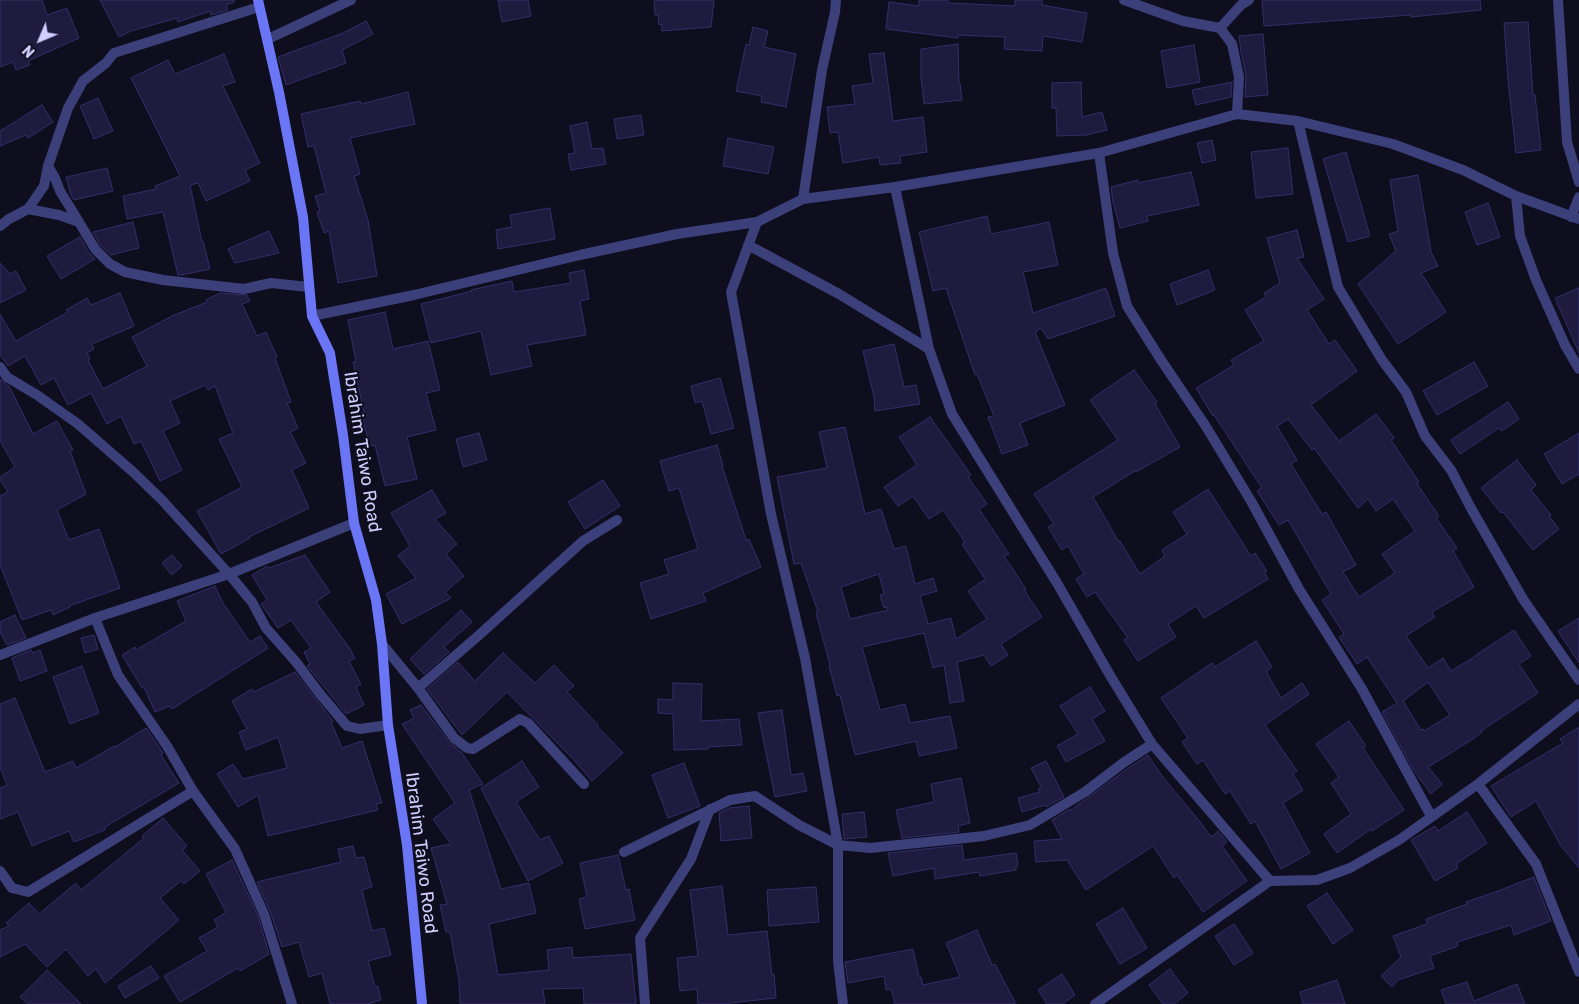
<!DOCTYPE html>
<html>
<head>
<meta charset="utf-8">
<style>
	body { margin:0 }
	#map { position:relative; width:1579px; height:1004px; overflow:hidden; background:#0f0e1f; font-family:Rubik,sans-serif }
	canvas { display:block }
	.north { position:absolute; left:15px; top:15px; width:50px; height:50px; -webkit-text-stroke:4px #0f0e1f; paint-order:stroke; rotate:225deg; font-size:14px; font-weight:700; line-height:20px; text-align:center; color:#cfcefc }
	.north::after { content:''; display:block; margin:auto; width:18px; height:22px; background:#cfcefc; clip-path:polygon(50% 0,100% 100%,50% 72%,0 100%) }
</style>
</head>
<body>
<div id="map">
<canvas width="1579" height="1004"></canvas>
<div class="north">N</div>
</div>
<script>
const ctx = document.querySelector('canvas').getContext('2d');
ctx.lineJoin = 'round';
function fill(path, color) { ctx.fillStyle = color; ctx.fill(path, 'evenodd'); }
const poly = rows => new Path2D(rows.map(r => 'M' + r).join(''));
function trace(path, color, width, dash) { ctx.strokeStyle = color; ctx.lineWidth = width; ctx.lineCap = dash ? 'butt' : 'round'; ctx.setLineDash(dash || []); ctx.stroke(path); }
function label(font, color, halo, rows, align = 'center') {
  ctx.font = font + ' Rubik,sans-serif'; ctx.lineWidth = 4; ctx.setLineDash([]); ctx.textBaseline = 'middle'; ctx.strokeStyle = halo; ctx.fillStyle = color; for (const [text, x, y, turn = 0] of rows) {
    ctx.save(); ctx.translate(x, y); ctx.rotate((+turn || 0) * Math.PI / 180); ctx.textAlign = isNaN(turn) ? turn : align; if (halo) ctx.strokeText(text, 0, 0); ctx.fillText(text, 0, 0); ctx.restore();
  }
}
const building = poly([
	[0,0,42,0,47,15,67,8,79,38,28,61,30,65,16,70,13,62,0,67,0,0],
	[100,0,234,0,234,2,226,5,228,10,211,15,210,11,178,22,177,18,131,31,119,37,100,0],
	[498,0,528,0,531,16,502,22,498,0],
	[666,0,714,0,711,27,662,31,662,24,659,25,658,15,655,15,654,1,666,0],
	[919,0,948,0,948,3,1015,6,1015,0,1042,0,1042,5,1087,13,1082,42,1043,36,1042,51,1004,49,1005,37,958,35,958,38,886,29,889,2,919,6,919,0],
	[1262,0,1480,0,1481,10,1411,17,1411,15,1264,26,1262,0],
	[366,21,373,34,342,50,346,63,286,85,278,57,343,33,366,21],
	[1528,22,1533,95,1535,95,1541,150,1516,153,1508,80,1504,23,1528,22],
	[753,27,768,31,764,47,796,54,786,107,761,102,762,96,736,91,746,44,749,45,753,27],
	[1263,34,1268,95,1245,97,1246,76,1241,52,1239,36,1263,34],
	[958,44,959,83,960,83,962,100,924,104,921,77,921,49,958,44],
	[1194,45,1200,82,1167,88,1161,51,1194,45],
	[884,53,893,121,923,117,927,152,900,156,901,163,880,165,879,157,843,163,838,132,830,133,827,107,855,104,852,86,873,83,869,54,884,53],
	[224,54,235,82,223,86,260,163,245,170,250,181,206,201,198,183,190,185,202,242,203,241,210,269,182,275,178,275,163,212,127,219,123,196,156,189,155,186,180,176,131,78,168,60,175,74,224,54],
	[1081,82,1082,117,1102,112,1107,130,1086,135,1057,136,1056,108,1052,108,1052,83,1081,82],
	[1232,82,1231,97,1196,105,1192,90,1232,82],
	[408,92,415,124,350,138,360,174,354,176,368,220,377,276,338,283,329,231,324,233,317,212,320,211,315,196,326,193,314,146,308,147,301,114,360,101,361,104,408,92],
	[98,98,113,131,94,139,80,106,98,98],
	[42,105,53,122,28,138,26,135,0,146,0,131,42,105],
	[641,115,644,135,617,139,614,119,641,115],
	[587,122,592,149,603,148,606,164,571,170,568,154,575,153,570,126,587,122],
	[728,138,774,147,768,174,723,166,728,138],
	[1212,140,1216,160,1202,163,1197,143,1212,140],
	[1288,148,1293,194,1256,198,1251,152,1288,148],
	[1346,152,1370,236,1348,242,1323,159,1346,152],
	[107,168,113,191,74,200,71,195,66,177,107,168],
	[1191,172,1199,205,1147,216,1148,221,1120,228,1113,202,1111,187,1138,180,1138,183,1191,172],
	[1418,175,1431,252,1438,266,1421,273,1446,312,1398,344,1358,284,1396,251,1389,234,1398,231,1390,180,1418,175],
	[1488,203,1500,237,1477,245,1465,212,1488,203],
	[550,208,555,239,498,249,496,230,512,227,510,215,550,208],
	[987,216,991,234,1049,222,1058,265,1023,272,1033,313,1106,288,1115,316,1048,339,1041,328,1035,332,1065,405,1020,423,1028,445,1002,454,988,417,994,416,977,374,975,375,946,288,933,291,919,232,987,216],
	[133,222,139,248,111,255,100,245,93,232,133,222],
	[1297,230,1304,257,1297,258,1324,299,1307,310,1329,344,1335,340,1357,371,1311,405,1339,441,1376,414,1394,438,1391,440,1419,482,1417,484,1439,516,1436,518,1457,548,1453,551,1474,587,1432,612,1435,617,1406,636,1428,668,1443,658,1451,671,1476,656,1476,655,1514,630,1531,656,1519,664,1538,693,1481,731,1482,732,1473,739,1428,767,1442,784,1431,794,1414,771,1382,712,1397,703,1367,657,1357,664,1339,637,1344,634,1322,600,1331,594,1288,520,1279,525,1257,491,1262,488,1214,415,1213,416,1196,388,1234,365,1231,360,1264,341,1245,310,1266,297,1264,293,1280,283,1267,238,1297,230],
	[1288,419,1312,450,1314,448,1358,508,1368,499,1376,511,1393,499,1415,531,1382,554,1395,573,1359,597,1343,572,1356,565,1326,512,1322,514,1291,464,1297,460,1277,426,1288,419],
	[1428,682,1450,715,1424,731,1423,729,1421,730,1403,701,1428,682],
	[269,231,279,253,235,263,228,249,269,231],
	[80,237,89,253,95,259,61,279,47,256,80,237],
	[0,263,10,274,16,271,26,290,0,303,0,263],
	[584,270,589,299,580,301,586,335,527,345,532,366,491,375,481,331,431,343,421,304,472,291,471,290,512,281,514,292,571,283,569,273,584,270],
	[1208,270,1215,290,1177,305,1170,284,1208,270],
	[1579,288,1579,353,1555,298,1579,288],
	[120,293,134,326,92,344,94,349,87,353,90,359,88,360,103,389,147,366,132,337,172,316,207,302,206,300,220,293,247,295,250,301,242,304,257,336,266,332,277,357,275,358,291,402,287,403,298,428,290,432,306,463,292,470,309,508,249,537,250,538,221,554,197,511,242,487,219,439,233,433,215,386,208,390,205,385,170,401,180,423,163,431,182,470,160,481,141,441,134,444,121,416,107,424,91,393,68,405,54,378,41,385,25,356,8,366,0,355,0,314,16,341,68,312,66,310,87,298,91,305,120,293],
	[385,312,393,349,428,341,440,390,426,393,436,430,407,437,417,479,385,486,375,445,370,446,361,413,364,412,353,362,356,362,348,320,385,312],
	[894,344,904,387,916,385,920,404,875,411,874,397,863,351,894,344],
	[1474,362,1488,386,1437,415,1423,391,1474,362],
	[1134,370,1157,402,1155,404,1180,447,1136,472,1135,471,1093,497,1119,542,1120,541,1140,574,1165,556,1162,550,1187,534,1173,512,1208,489,1251,556,1255,553,1267,571,1264,572,1268,579,1204,618,1196,606,1168,624,1176,637,1138,661,1124,640,1128,638,1095,592,1087,597,1076,579,1084,574,1068,546,1062,550,1048,527,1054,524,1034,494,1118,440,1090,400,1134,370],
	[720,378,734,428,711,434,702,401,695,403,691,386,720,378],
	[0,379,9,386,33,434,57,421,73,450,70,451,86,494,57,510,69,540,99,529,120,588,69,606,70,607,53,615,51,610,22,620,0,565,0,496,8,492,0,480,0,477,15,467,0,441,0,379],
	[1508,402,1519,419,1502,431,1499,428,1460,454,1451,440,1508,402],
	[930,417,971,475,968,477,987,504,979,509,1009,554,1004,556,1026,589,1024,590,1042,617,1001,644,1008,655,991,666,984,655,957,662,964,701,950,703,944,665,933,668,924,633,862,647,880,710,905,704,910,723,950,716,957,748,919,756,916,741,855,755,840,695,837,696,829,666,830,665,816,613,818,612,801,563,794,564,777,477,827,468,819,432,845,427,865,514,881,509,894,549,906,546,915,584,933,578,937,591,920,596,928,624,951,618,956,639,987,619,968,591,985,579,962,544,965,542,943,510,929,519,913,496,898,506,884,487,917,465,899,437,930,417],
	[879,574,884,594,880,595,884,608,887,607,888,610,850,619,841,587,879,574],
	[479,433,487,460,463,467,456,439,479,433],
	[1579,433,1579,474,1562,484,1544,454,1579,433],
	[717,445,723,466,722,466,746,540,749,539,761,567,703,593,706,601,651,619,640,583,669,574,664,560,698,549,679,488,669,491,660,461,717,445],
	[1517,460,1536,485,1531,490,1551,515,1549,516,1559,529,1533,550,1503,512,1501,513,1481,488,1517,460],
	[603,480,620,506,585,529,568,502,603,480],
	[432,490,446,513,435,519,457,544,446,554,464,576,445,592,451,598,402,624,386,594,416,578,398,556,410,546,391,513,432,490],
	[172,555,182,566,172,575,162,563,172,555],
	[305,555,330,592,316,602,350,649,355,658,349,661,361,684,356,687,364,705,346,714,307,666,310,664,304,652,311,648,291,620,278,628,261,604,267,600,252,575,267,566,269,568,305,555],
	[215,586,223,603,250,642,260,636,268,648,172,709,170,706,155,712,144,687,142,688,122,655,135,647,136,650,186,621,177,601,215,586],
	[461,610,472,622,444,647,449,652,424,674,410,659,461,610],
	[15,615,26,638,7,645,0,632,0,622,15,615],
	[1579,618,1579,663,1558,631,1579,618],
	[94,635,98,649,85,653,81,638,94,635],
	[1256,641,1272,667,1266,671,1281,698,1302,683,1309,694,1265,725,1297,771,1293,774,1303,790,1283,803,1310,853,1281,869,1255,821,1251,824,1230,791,1225,794,1203,760,1197,764,1182,742,1188,738,1161,698,1212,663,1215,667,1256,641],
	[31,650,33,653,40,650,47,671,20,681,12,658,31,650],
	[503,653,535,683,554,665,574,686,567,692,598,725,597,726,623,753,592,781,573,759,507,692,462,735,427,689,458,662,475,681,503,653],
	[82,666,99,713,70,724,53,677,82,666],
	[295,672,333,721,331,722,342,748,362,741,382,803,376,804,378,810,268,836,258,795,238,807,217,774,233,764,243,779,287,768,278,737,246,750,239,732,247,729,232,701,252,689,254,692,295,672],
	[673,683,702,684,701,721,739,719,742,745,708,747,708,749,674,750,673,714,658,713,658,699,673,700,673,683],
	[1090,687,1105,711,1092,719,1105,741,1066,762,1057,746,1078,734,1060,706,1090,687],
	[15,698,45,772,73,761,76,768,114,746,115,747,146,728,161,750,163,753,161,755,179,783,105,827,105,830,74,842,69,831,32,846,18,812,0,819,0,788,7,785,0,767,0,704,15,698],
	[421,705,449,742,462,753,483,784,469,790,501,889,529,883,536,913,489,924,498,975,549,970,547,950,572,947,573,958,631,954,636,1004,584,1004,583,988,543,989,545,1004,460,1004,459,980,450,932,446,932,440,905,447,904,431,848,451,844,433,819,455,803,402,724,414,718,410,710,421,705],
	[782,710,791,775,803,773,807,791,775,797,758,713,782,710],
	[1349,721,1366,746,1363,748,1404,810,1372,831,1371,829,1337,853,1324,834,1351,814,1331,783,1339,777,1316,744,1349,721],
	[1579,727,1579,868,1561,846,1536,801,1511,817,1491,786,1563,743,1560,739,1579,727],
	[1148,755,1162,776,1201,823,1211,837,1218,831,1227,842,1222,846,1247,881,1203,912,1177,875,1174,878,1153,846,1086,890,1067,860,1036,862,1034,841,1062,839,1052,820,1070,809,1071,810,1127,769,1148,755],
	[522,761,539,787,516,802,540,840,549,836,563,863,528,881,481,788,522,761],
	[1046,761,1064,797,1046,807,1045,805,1022,812,1018,798,1040,792,1038,789,1041,787,1031,768,1046,761],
	[684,763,700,806,668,818,652,775,684,763],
	[961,778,970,823,958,826,959,832,902,838,896,810,934,802,931,784,961,778],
	[749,806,752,838,721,841,719,813,729,808,749,806],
	[864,812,867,837,844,839,842,814,864,812],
	[1467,812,1487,843,1456,864,1458,868,1435,881,1411,840,1435,826,1438,831,1467,812],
	[163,818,187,846,182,850,200,871,184,884,181,881,160,898,179,920,105,983,96,969,88,976,66,949,47,967,25,944,0,957,0,930,9,926,6,923,29,903,39,914,76,883,81,890,144,838,142,836,163,818],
	[962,845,964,860,1016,853,1018,865,1016,866,1016,870,980,876,979,872,935,879,934,868,893,876,888,853,962,845],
	[353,846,356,858,364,857,372,887,362,890,372,931,384,928,391,955,368,961,375,987,378,986,381,1000,367,1004,330,1004,322,973,309,977,299,942,282,947,270,911,257,882,341,862,338,849,353,846],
	[618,855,626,890,629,889,635,920,585,929,579,899,587,897,580,863,618,855],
	[232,860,258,916,269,954,240,971,238,968,180,1002,164,976,207,951,199,938,218,927,214,920,226,912,206,874,232,860],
	[1534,877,1551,921,1514,935,1511,925,1457,942,1458,946,1430,956,1434,968,1398,980,1392,987,1381,976,1401,957,1393,936,1427,924,1426,919,1467,904,1466,902,1498,891,1534,877],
	[722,886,728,935,767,931,772,975,774,974,776,998,729,1003,729,1004,698,1004,697,989,680,991,677,958,698,956,690,890,722,886],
	[816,887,819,922,769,926,767,890,816,887],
	[1327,893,1353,930,1333,944,1307,906,1327,893],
	[1123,908,1147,948,1120,964,1096,924,1123,908],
	[1234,924,1253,953,1234,965,1215,936,1234,924],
	[977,930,992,965,995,964,1016,1004,895,1004,891,989,886,990,884,976,848,983,845,962,913,949,919,977,921,977,923,985,960,977,946,943,977,930],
	[151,966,159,978,125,998,118,986,151,966],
	[1170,969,1188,993,1174,1004,1163,1004,1149,985,1170,969],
	[47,970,81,1004,28,1004,20,997,47,970],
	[1062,974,1075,995,1062,1004,1047,1004,1038,990,1062,974],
	[1337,980,1345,1004,1303,1004,1300,992,1337,980],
	[1467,982,1474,1001,1517,984,1525,1004,1446,1004,1441,990,1467,982]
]);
const street = poly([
	[1124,0,1183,21,1220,28,1232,44,1239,77,1237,114],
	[1558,0,1567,142,1579,182],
	[1220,28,1241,5,1249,0],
	[268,39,351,0],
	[1298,121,1338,287,1382,360,1406,392,1425,436,1451,470,1472,510,1523,599,1579,680],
	[1099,153,1113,253,1127,306,1161,360,1205,425,1251,501,1299,589,1362,689,1431,816],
	[48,166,55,178,60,191,79,222],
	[895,187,929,349,952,414,1057,583,1111,677,1152,744,1270,881],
	[1516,196,1520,236,1536,280,1565,345,1579,369],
	[803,199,822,70,835,12,836,0],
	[28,209,59,215,79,222,95,249,110,264,125,272,163,280,244,289,271,283,308,287],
	[1571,217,1579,197],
	[757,222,731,292,771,514,805,658,838,845,838,961,843,1004],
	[0,226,9,219,28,209,44,186,48,166,68,108,83,81,106,63,114,53,259,7],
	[748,245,839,294,929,349],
	[312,316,414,295,580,255,677,234,757,222,803,199,895,187,1099,153,1237,114,1298,121,1393,144,1463,170,1516,196,1579,219],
	[0,367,7,377,37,395,78,424,132,471,162,500,229,574,252,602,266,628,296,662,320,694,347,726,360,729,388,725],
	[95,618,118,675,167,746,193,791,235,849,264,914,292,1004],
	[382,644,418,688,454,738,467,748,473,749,520,719,528,723,584,784],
	[0,655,95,618,229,574,354,523],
	[418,688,478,636,583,541,617,520],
	[1478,784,1536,864,1579,972],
	[624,852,730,800,755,796,799,825,838,845,870,848,984,836,1030,825,1085,792,1123,763,1152,744],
	[0,871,12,888,28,892,193,791],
	[645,1004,640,938,691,859,710,809],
	[1095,1004,1270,881,1317,880,1350,868,1399,840,1478,784,1579,704]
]);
const secondary = poly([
	[258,0,279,92,303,217,312,316,330,353,343,435,354,523,376,600,382,644,388,725,407,845,422,1004]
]);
const streetNames = [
	["Ibrahim Taiwo Road",362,452,81],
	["Ibrahim Taiwo Road",421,853,83]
];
fill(building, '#1e1b3f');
trace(building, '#332e6a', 1);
trace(street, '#3b407b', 10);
trace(secondary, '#6b76f7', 10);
label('18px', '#cfcefc', '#0f0e1f', streetNames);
</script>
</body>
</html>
